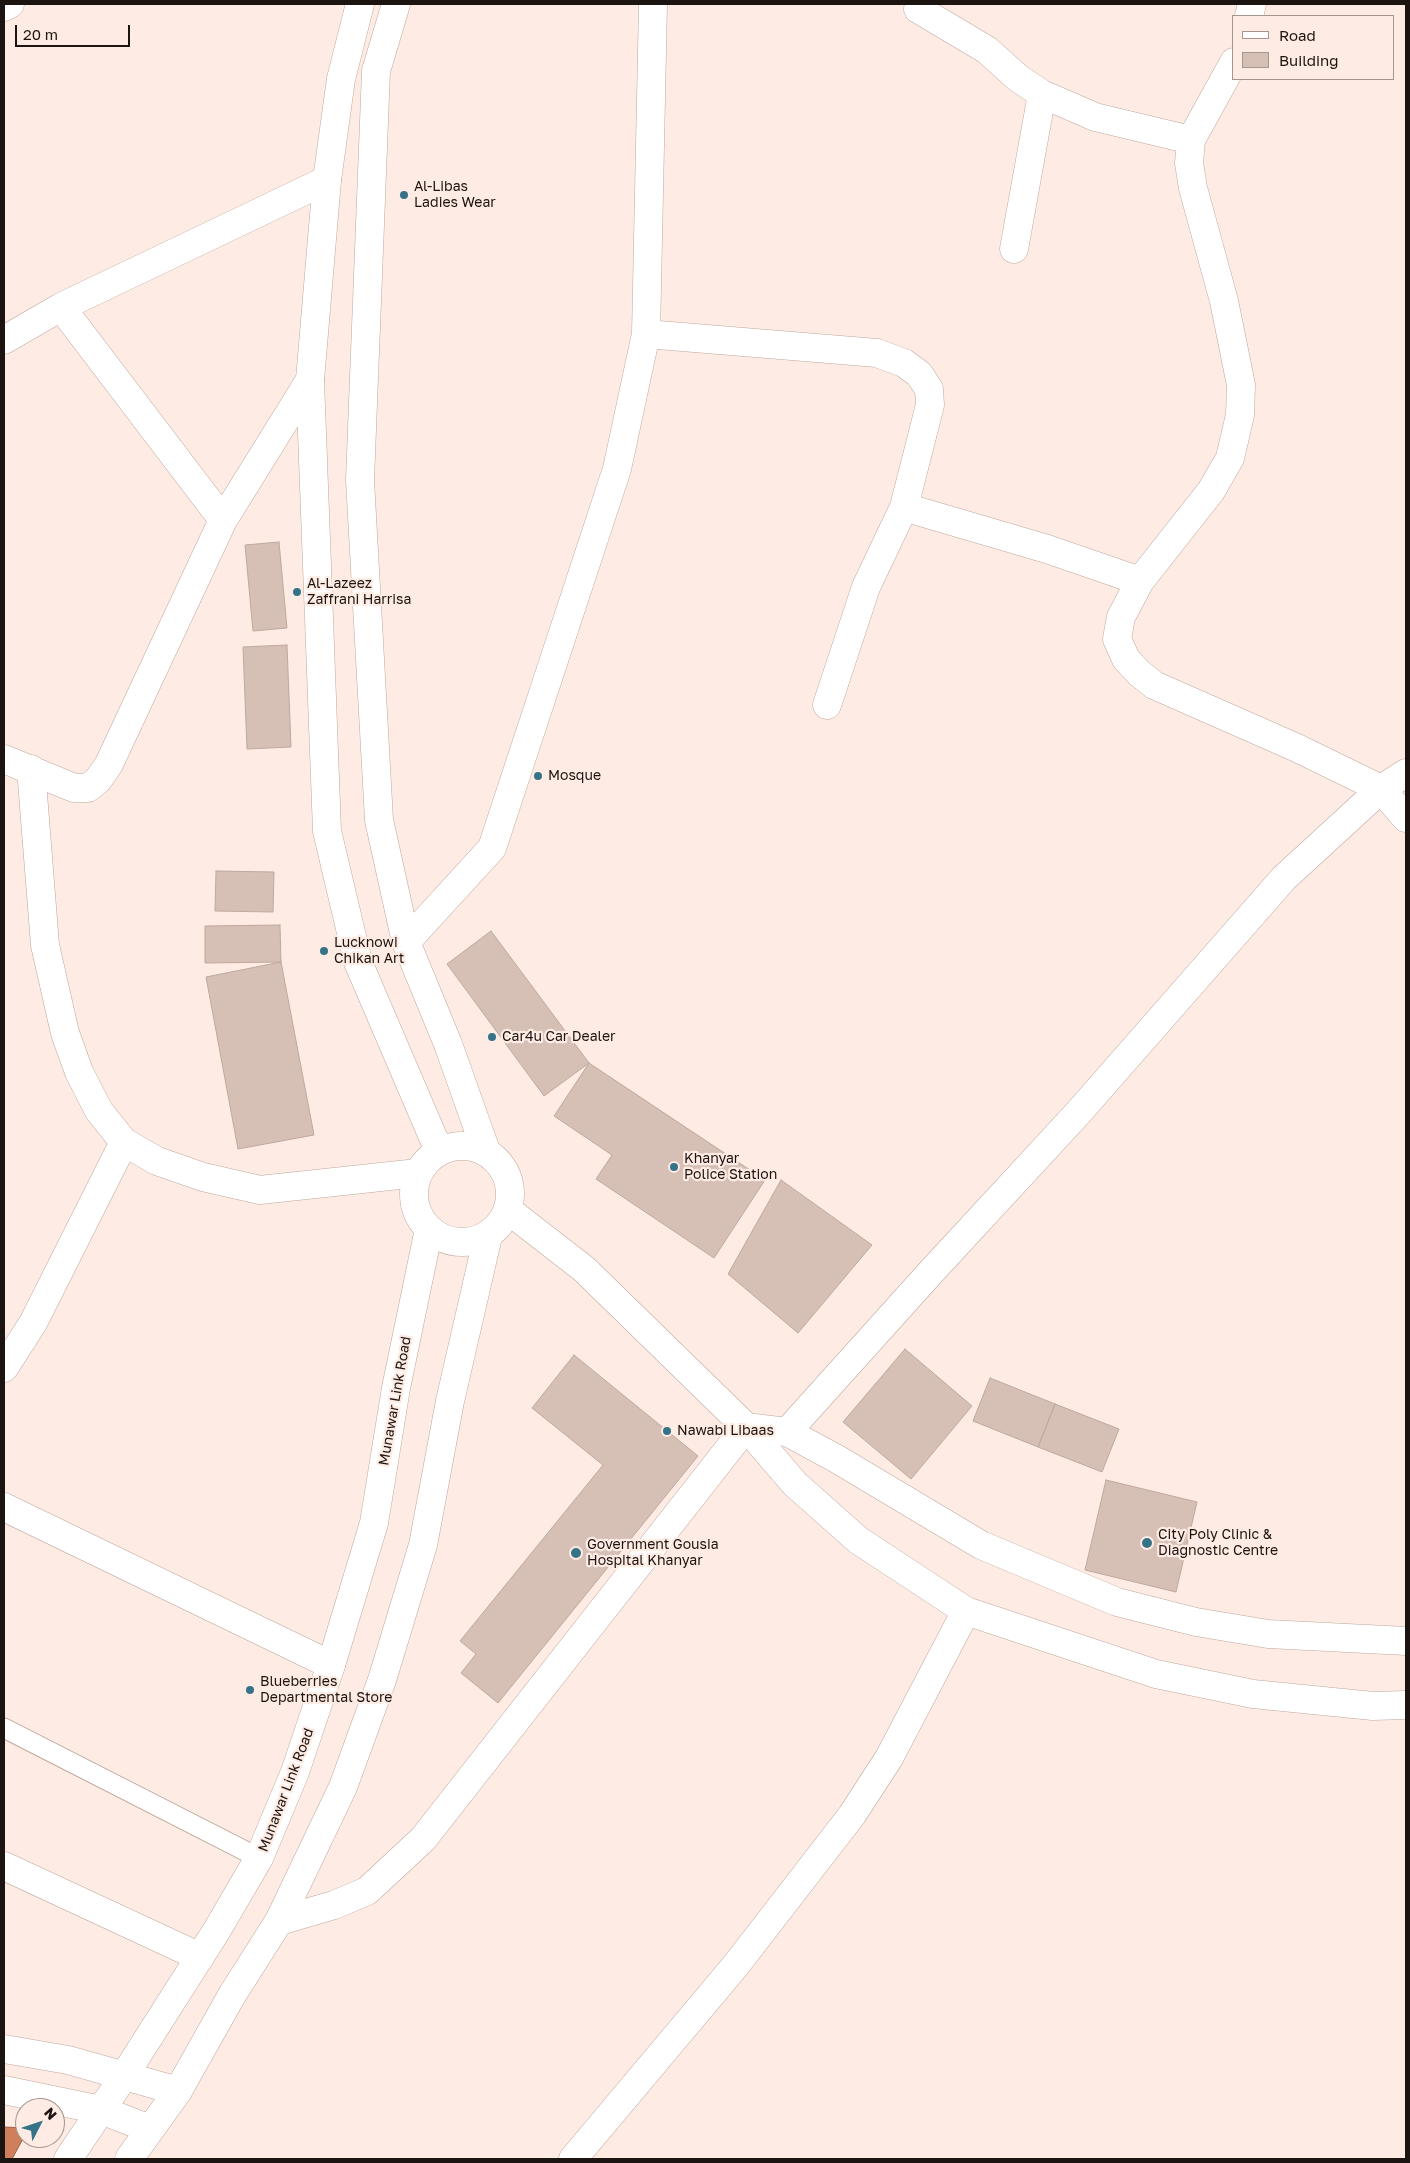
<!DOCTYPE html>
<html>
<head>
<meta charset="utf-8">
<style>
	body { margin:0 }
	#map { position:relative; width:1410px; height:2163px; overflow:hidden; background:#feebe3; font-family:"Golos Text",sans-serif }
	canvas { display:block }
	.frame { position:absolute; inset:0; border:5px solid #1c1410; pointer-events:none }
	.legend { position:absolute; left:1232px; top:15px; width:162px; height:65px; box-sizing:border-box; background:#feebe3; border:1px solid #a4958f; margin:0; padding:6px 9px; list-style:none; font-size:15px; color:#1c1410 }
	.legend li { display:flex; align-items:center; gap:10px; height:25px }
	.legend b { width:25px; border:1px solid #a4958f }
	.north { position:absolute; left:15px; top:2098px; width:50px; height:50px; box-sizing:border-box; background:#feebe3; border:1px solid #a4958f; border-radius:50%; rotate:49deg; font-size:14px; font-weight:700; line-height:20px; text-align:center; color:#1c1410 }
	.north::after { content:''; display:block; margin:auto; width:18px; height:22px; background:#357389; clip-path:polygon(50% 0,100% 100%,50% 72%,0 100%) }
	.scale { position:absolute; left:15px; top:25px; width:115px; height:22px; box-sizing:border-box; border:2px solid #1c1410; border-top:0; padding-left:6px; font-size:15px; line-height:18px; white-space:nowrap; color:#1c1410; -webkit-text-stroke:4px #feebe3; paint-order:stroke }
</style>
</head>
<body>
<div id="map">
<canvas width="1410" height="2163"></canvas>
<div class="frame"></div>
<ul class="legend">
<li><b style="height:6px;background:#fff"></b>Road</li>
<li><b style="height:14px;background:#d6bfb5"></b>Building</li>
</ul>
<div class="north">N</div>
<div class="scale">20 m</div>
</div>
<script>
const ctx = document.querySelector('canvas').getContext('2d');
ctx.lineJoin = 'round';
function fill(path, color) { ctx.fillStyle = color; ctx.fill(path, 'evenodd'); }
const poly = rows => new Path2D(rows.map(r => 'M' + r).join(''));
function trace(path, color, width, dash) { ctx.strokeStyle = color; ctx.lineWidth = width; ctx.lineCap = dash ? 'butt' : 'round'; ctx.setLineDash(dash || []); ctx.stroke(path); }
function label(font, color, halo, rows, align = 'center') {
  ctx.font = font + ' "Golos Text",sans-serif'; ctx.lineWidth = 4.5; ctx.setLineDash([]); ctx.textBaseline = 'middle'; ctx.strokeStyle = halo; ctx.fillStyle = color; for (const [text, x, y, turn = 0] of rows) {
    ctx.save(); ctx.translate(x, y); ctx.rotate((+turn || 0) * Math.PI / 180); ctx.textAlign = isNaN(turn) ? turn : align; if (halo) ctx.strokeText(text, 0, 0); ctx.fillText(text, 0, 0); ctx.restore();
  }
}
const water = poly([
	[4,2127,25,2128,25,2135,12,2159,4,2159,4,2127]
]);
const building = poly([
	[279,542,287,628,253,631,245,545,279,542],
	[287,645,291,747,247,749,243,647,287,645],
	[216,871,274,872,273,912,215,911,216,871],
	[280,925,281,962,205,963,205,926,280,925],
	[491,931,589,1063,544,1096,447,964,491,931],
	[281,962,314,1135,238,1149,206,977,281,962],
	[589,1063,765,1180,714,1258,596,1179,612,1155,554,1116,589,1063],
	[781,1180,872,1245,798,1333,728,1274,781,1180],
	[905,1349,972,1406,911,1479,843,1422,905,1349],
	[574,1355,698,1456,498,1703,461,1673,476,1654,460,1641,603,1465,532,1408,574,1355],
	[990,1378,1055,1404,1038,1447,973,1421,990,1378],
	[1055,1404,1119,1429,1102,1472,1038,1447,1055,1404],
	[1106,1480,1197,1502,1176,1592,1085,1570,1106,1480]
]);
const lane = poly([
	[4,1728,259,1858]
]);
const street = poly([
	[4,7,10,4],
	[918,9,987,50,1018,78,1042,94,1095,117,1191,140],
	[1249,16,1252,4],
	[1014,249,1042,94],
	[61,307,223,520],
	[646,334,877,353,904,363,919,374,929,389,930,405,904,507,1047,549,1140,581,1121,617,1117,639,1126,659,1139,673,1154,685,1297,748,1381,789,1406,818],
	[4,340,61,307,327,180],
	[1140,581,1211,491,1230,458,1240,415,1241,385,1224,301,1193,188,1189,163,1191,140,1234,62],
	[827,705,866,587,904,507],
	[4,759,74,788,88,788,98,780,109,764,223,520,310,380],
	[31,769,45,945,65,1033,79,1072,99,1111,124,1142,157,1161,203,1177,260,1190,418,1173],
	[406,942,492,848,617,469,646,334,653,4],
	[4,1368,33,1323,124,1142],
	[787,1432,931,1272,1078,1113,1284,878,1381,789,1406,773],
	[4,1507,331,1665],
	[4,1866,200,1957],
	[279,1921,334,1905,367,1891,423,1839,746,1427],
	[573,2159,736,1965,852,1815,889,1758,966,1611]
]);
const secondary = poly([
	[4,2049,68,2060,178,2091],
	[4,2090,101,2110,150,2129]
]);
const primary = poly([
	[360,4,341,79,327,180,310,380,327,831,358,962,439,1151],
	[396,4,376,71,360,480,379,820,406,942,448,1044,486,1151],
	'414 1194a48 48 0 1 1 96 0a48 48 0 1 1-96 0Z',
	[508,1210,584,1269,746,1427,795,1484,858,1540,966,1611,1156,1674,1253,1694,1373,1706,1406,1705],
	[746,1427,787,1432,837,1459,981,1545,1117,1602,1196,1622,1268,1634,1406,1641],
	[68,2159,124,2076,217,1930,259,1858,295,1772,331,1665,374,1523,396,1388,429,1229],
	[129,2159,178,2091,232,1995,279,1921,343,1787,382,1680,423,1545,450,1401,488,1236]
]);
const markers = [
	[404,195,5,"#357389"],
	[297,592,5,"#357389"],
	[538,776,5,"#357389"],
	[324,951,5,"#357389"],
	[492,1037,5,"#357389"],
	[674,1167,5,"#357389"],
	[667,1431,5,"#357389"],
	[1147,1543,6,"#357389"],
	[576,1553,6,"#357389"],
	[250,1690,5,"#357389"]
];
const poiNames = [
	["Al-Libas",414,187],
	["Ladies Wear",414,203],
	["Al-Lazeez",307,584],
	["Zaffrani Harrisa",307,600],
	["Mosque",548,776],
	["Lucknowi",334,943],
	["Chikan Art",334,959],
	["Car4u Car Dealer",502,1037],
	["Khanyar",684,1159],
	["Police Station",684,1175],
	["Nawabi Libaas",677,1431],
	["City Poly Clinic &",1158,1535],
	["Diagnostic Centre",1158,1551],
	["Government Gousia",587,1545],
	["Hospital Khanyar",587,1561],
	["Blueberries",260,1682],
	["Departmental Store",260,1698]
];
const streetNames = [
	["Munawar Link Road",395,1401,-80],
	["Munawar Link Road",286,1790,-69]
];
fill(water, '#cf7f5c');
trace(water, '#995f45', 1);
fill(building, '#d6bfb5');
trace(building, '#bfa89e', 1);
trace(lane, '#bea89e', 21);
trace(street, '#bea89e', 29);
trace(secondary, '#bea89e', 29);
trace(primary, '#bea89e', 29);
trace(lane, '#fff', 19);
trace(street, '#fff', 28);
trace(secondary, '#fff', 28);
trace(primary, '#fff', 28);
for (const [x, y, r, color] of markers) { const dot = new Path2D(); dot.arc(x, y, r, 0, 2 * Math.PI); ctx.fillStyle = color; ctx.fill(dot); trace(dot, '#feebe3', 2); }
label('14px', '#1c1410', '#feebe3', poiNames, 'left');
label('14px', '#1c1410', '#feebe3', streetNames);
</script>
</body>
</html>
